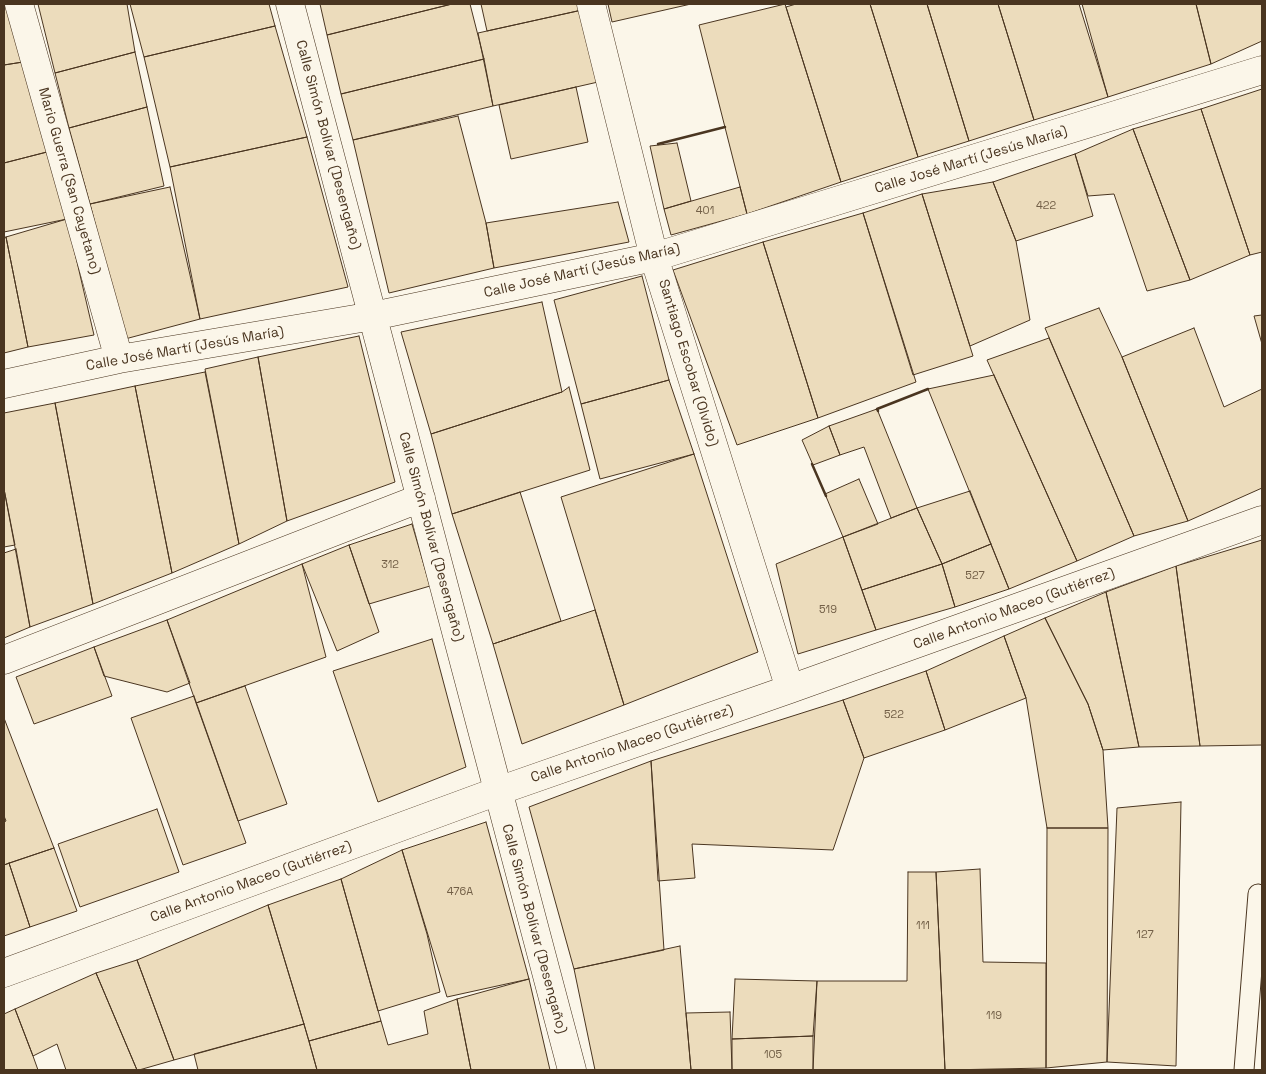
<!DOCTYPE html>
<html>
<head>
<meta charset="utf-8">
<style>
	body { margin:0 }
	#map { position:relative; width:1266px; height:1074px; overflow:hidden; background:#fbf6e9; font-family:"Space Grotesk",sans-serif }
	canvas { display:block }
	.frame { position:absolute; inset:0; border:5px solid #4a3520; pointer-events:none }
</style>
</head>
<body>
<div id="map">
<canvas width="1266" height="1074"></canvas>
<div class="frame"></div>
</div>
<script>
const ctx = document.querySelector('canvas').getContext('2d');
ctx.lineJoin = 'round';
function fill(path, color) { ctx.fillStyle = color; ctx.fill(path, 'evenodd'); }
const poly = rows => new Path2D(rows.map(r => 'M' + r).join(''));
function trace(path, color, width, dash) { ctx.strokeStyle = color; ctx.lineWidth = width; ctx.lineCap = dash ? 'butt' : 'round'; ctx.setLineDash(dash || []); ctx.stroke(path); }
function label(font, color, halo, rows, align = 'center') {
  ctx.font = font + ' "Space Grotesk",sans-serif'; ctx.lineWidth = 4; ctx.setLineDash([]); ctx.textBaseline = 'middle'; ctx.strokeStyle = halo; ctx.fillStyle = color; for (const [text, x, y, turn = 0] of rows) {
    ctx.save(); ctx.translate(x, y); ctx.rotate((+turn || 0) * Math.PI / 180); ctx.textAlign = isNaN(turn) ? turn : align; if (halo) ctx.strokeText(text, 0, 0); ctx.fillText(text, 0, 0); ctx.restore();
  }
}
const building = poly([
	[4,4,7,4,23,62,4,65,4,4],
	[38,4,127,4,135,52,55,73,38,4],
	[130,4,269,4,275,26,144,57,130,4],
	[320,4,452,4,327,35,320,4],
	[452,4,470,4,484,59,341,94,327,35,452,4],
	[481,4,580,4,582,10,487,31,481,4],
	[608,4,691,4,612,22,608,4],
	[785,4,841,182,747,214,699,25,785,4],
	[796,4,870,4,918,157,841,182,786,7,796,4],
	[870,4,927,4,969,141,918,157,870,4],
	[927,4,998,4,1034,120,969,141,927,4],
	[998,4,1079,4,1108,97,1034,120,998,4],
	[1082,4,1196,4,1211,64,1108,97,1082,4],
	[1196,4,1262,4,1262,41,1211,64,1196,4],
	[582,10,598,82,493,106,478,33,582,10],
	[275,26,307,137,170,167,144,57,275,26],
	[135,52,147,107,69,128,55,73,135,52],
	[484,59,493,106,353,140,341,94,484,59],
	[23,62,47,152,4,163,4,65,23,62],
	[576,87,588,142,511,159,499,105,576,87],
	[1262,89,1262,252,1250,255,1201,109,1262,89],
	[147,107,164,186,90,204,69,128,147,107],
	[1201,109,1250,255,1190,280,1133,129,1201,109],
	[458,116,486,223,494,268,389,293,353,140,458,116],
	[1133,129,1190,280,1147,291,1114,194,1088,196,1075,154,1133,129],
	[307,137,348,287,200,319,170,167,307,137],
	[677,143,691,201,664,209,650,146,677,143],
	[47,152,67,219,4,232,4,163,47,152],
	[1075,154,1093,216,1016,241,993,182,1075,154],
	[993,182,1016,241,1030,320,970,346,922,194,993,182],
	[170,187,200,319,125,339,90,204,170,187],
	[740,187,747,214,671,235,664,209,740,187],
	[922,194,973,356,913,375,863,213,922,194],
	[618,202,629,242,494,268,486,223,618,202],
	[863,213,916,382,818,418,763,242,863,213],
	[67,219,94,335,28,347,6,237,67,219],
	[6,237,28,347,4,353,4,238,6,237],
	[763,242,818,418,737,445,673,270,763,242],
	[642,276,669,380,581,404,554,300,642,276],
	[542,302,562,392,431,434,401,332,542,302],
	[1099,308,1122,357,1188,521,1134,536,1045,328,1099,308],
	[1262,315,1262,344,1254,316,1262,315],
	[1194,328,1224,407,1262,389,1262,488,1188,521,1122,357,1194,328],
	[359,336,395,482,287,521,258,357,359,336],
	[1049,338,1134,536,1077,561,987,360,1049,338],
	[258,357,287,521,239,544,205,369,258,357],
	[205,372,239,544,172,573,135,386,205,372],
	[994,375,1077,561,1009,589,928,389,994,375],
	[669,380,694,454,600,479,581,404,669,380],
	[135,386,172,573,93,604,55,403,135,386],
	[569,387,590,470,452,514,431,434,562,392,569,387],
	[55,403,93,604,30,627,4,489,4,413,55,403],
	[877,409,917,508,891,518,864,447,840,455,829,426,877,409],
	[829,426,840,455,813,465,802,440,829,426],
	[694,454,758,652,624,705,561,497,694,454],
	[859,479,878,524,843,537,825,494,859,479],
	[4,489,15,545,4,547,4,489],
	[970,491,991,544,942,564,917,508,970,491],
	[520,492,561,621,493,644,452,514,520,492],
	[917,508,942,564,862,590,843,537,917,508],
	[412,524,430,586,369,604,349,545,412,524],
	[843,537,876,630,798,654,776,564,843,537],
	[1262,540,1262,745,1200,746,1176,566,1262,540],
	[991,544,1009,589,955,607,942,564,991,544],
	[349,545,379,632,337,651,302,564,349,545],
	[16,549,30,627,4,638,4,553,16,549],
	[302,564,326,657,196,703,167,620,302,564],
	[942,564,955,607,876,630,862,590,942,564],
	[1176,566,1200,746,1139,747,1106,592,1176,566],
	[1106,592,1139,747,1103,750,1088,704,1045,618,1106,592],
	[595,610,624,705,522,744,493,644,595,610],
	[1045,618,1088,704,1103,750,1108,828,1047,828,1026,698,1004,636,1045,618],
	[167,620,190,683,167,692,104,676,94,647,167,620],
	[1004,636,1026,698,945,730,926,671,1004,636],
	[432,639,466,767,378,802,333,671,432,639],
	[94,647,112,696,34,724,16,677,94,647],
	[926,671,945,730,864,758,843,700,926,671],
	[245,686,287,804,238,821,196,703,245,686],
	[194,696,246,843,183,865,131,718,194,696],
	[843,700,864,758,833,850,692,844,695,878,658,881,651,761,843,700],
	[4,718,54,848,4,865,4,822,6,821,4,816,4,718],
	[651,761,664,950,574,969,529,807,651,761],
	[1181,802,1176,1066,1107,1062,1117,808,1181,802],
	[157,809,179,872,80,907,58,844,157,809],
	[486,822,529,979,447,997,402,850,486,822],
	[1047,828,1108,828,1107,1062,1046,1068,1047,828],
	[54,848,77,911,30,927,9,863,54,848],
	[402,850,427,934,440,992,378,1011,341,879,402,850],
	[9,863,30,927,4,936,4,865,9,863],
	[980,869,983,962,1046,963,1046,1068,945,1070,936,872,980,869],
	[908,872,936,872,945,1070,813,1070,817,981,907,981,908,872],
	[341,879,381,1021,309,1041,268,905,341,879],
	[268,905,304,1024,174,1060,137,960,268,905],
	[680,946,691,1070,595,1070,574,969,680,946],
	[137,960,174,1060,139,1070,137,1070,96,973,137,960],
	[96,973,137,1070,66,1070,57,1044,33,1056,15,1009,96,973],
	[529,979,550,1070,471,1070,457,999,529,979],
	[735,979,817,981,813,1036,732,1039,735,979],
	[457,999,471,1070,317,1070,309,1041,381,1021,388,1045,428,1034,424,1011,457,999],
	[15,1009,33,1056,38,1070,4,1070,4,1014,15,1009],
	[730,1012,732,1070,691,1070,686,1013,730,1012],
	[304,1024,317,1070,198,1070,194,1054,304,1024],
	[813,1036,813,1070,732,1070,732,1039,813,1036]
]);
const service = poly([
	[1244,1070,1258,894]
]);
const minor = poly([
	[19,4,119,359],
	[290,4,572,1070],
	[591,4,654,257,790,689],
	[4,384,119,359,373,316,654,257,1262,70],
	[4,660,421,498],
	[4,973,498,791,790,689,1262,520]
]);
const wall = poly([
	[658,144,725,127],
	[878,411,877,409,928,389],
	[812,464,826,496]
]);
const numberNames = [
	["422",1046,206],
	["401",705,211],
	["312",390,565],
	["527",975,576],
	["519",828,610],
	["522",894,715],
	["476A",460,892],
	["111",923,926],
	["127",1145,935],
	["119",994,1016],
	["105",773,1055]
];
const streetNames = [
	["Calle Simón Bolívar (Desengaño)",328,145,75],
	["Calle José Martí (Jesús María)",971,160,-17],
	["Mario Guerra (San Cayetano)",69,181,74],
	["Calle José Martí (Jesús María)",582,271,-13],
	["Calle José Martí (Jesús María)",185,349,-10],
	["Santiago Escobar (Olvido)",688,363,73],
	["Calle Simón Bolívar (Desengaño)",431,537,75],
	["Calle Antonio Maceo (Gutiérrez)",1014,609,-20],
	["Calle Antonio Maceo (Gutiérrez)",632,744,-19],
	["Calle Antonio Maceo (Gutiérrez)",251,882,-20],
	["Calle Simón Bolívar (Desengaño)",534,929,75]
];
fill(building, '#ecdcbc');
trace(building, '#4a3520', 1);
trace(service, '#4a3520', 21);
trace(minor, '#4a3520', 29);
trace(service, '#fbf6e9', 19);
trace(minor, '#fbf6e9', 28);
trace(wall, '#4a3520', 2.5);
label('11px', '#725f47', null, numberNames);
label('14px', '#4a3520', '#fbf6e9', streetNames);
</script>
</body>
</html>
